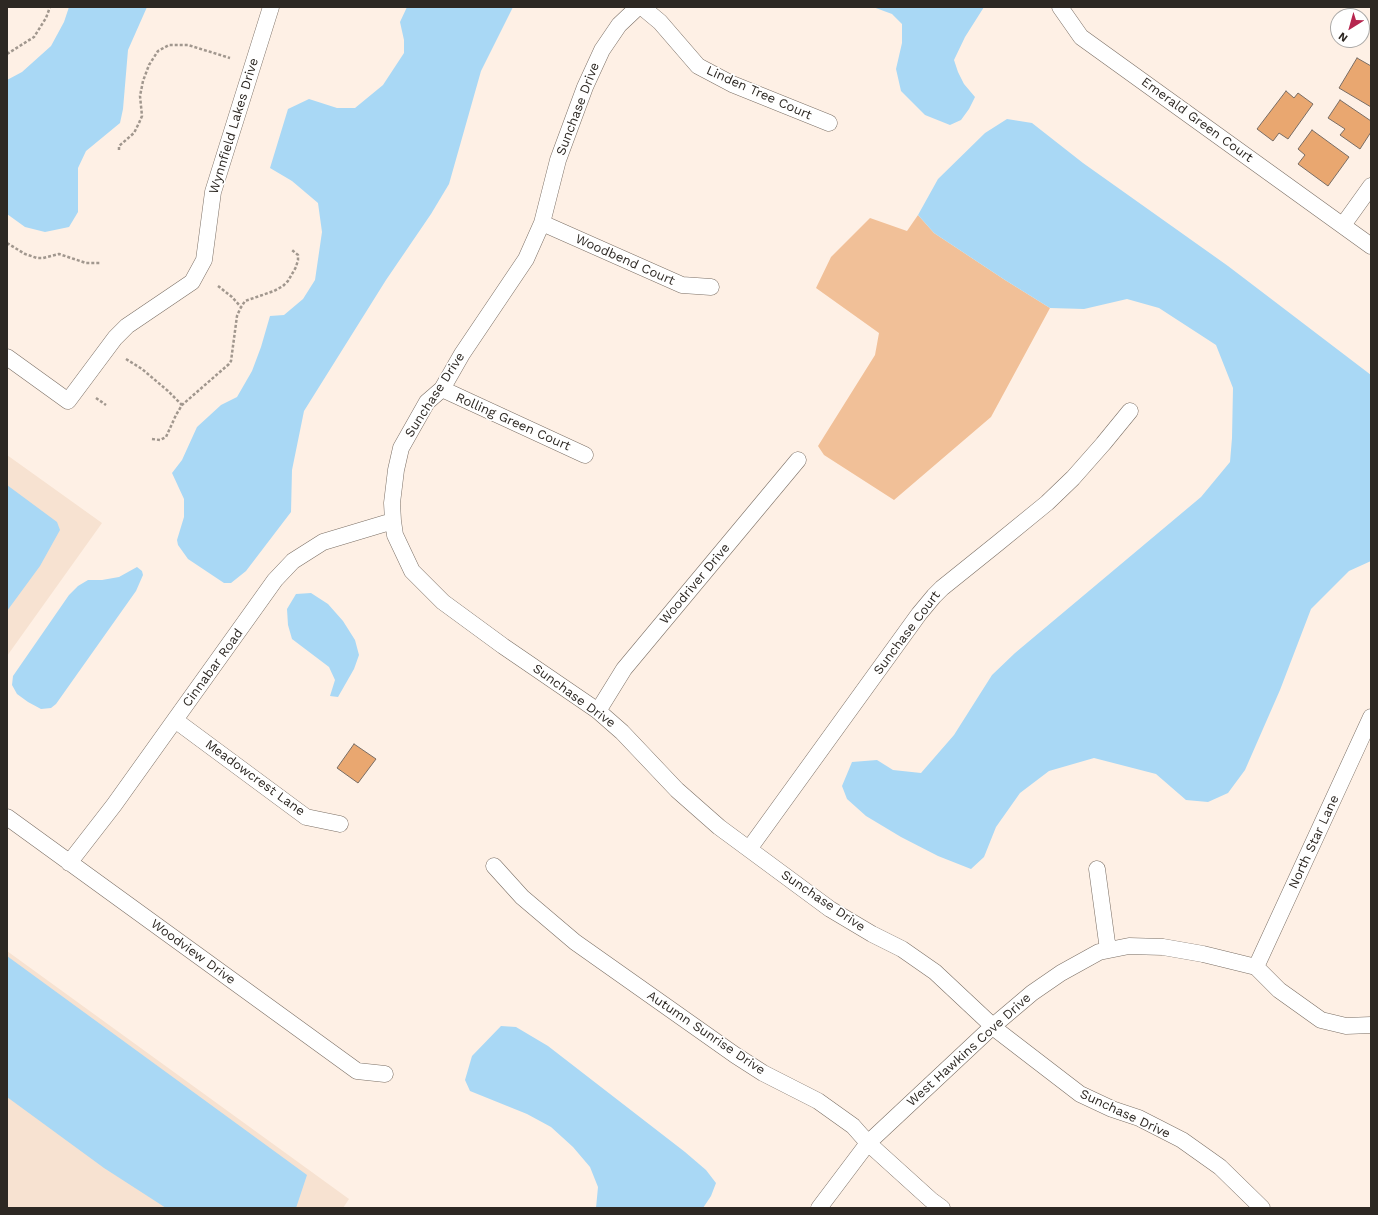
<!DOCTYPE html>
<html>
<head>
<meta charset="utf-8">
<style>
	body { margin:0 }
	#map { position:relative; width:1378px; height:1215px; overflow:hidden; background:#fef0e5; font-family:"Work Sans",sans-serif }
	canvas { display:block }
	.frame { position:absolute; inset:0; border:8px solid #2d2823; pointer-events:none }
	.north { position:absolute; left:1330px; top:8px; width:40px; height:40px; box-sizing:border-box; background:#fff; border:1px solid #aba9a7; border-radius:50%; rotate:217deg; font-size:11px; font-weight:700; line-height:16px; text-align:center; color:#2d2823 }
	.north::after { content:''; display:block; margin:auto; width:14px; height:18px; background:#b6264f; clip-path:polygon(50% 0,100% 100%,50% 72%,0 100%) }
</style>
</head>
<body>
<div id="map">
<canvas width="1378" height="1215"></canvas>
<div class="frame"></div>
<div class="north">N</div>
</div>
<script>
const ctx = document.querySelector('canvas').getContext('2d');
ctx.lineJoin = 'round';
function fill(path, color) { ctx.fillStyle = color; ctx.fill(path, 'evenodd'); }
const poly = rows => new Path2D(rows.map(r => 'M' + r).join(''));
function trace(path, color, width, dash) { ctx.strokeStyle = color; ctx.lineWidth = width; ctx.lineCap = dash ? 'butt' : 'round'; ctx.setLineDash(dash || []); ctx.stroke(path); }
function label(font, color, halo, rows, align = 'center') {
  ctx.font = font + ' "Work Sans",sans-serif'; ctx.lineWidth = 3.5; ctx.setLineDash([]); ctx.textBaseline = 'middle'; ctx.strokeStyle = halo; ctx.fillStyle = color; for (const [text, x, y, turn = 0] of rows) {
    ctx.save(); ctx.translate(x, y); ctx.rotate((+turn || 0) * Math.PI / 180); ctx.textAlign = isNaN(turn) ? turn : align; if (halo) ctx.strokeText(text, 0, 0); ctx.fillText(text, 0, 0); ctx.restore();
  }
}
const built = poly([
	[7,455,102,523,7,656],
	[7,951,349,1199,343,1208,7,1208]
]);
const green = poly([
	[918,215,934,233,1005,280,1050,308,991,417,894,500,824,455,818,446,875,355,879,333,816,288,831,257,870,218,907,231]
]);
const water = poly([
	[69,7,147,7,128,50,123,109,120,123,86,151,78,168,78,212,69,227,45,232,25,227,7,214,7,80,22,72,51,46,64,22],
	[407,7,513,7,481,71,449,184,431,214,386,280,304,411,292,470,291,512,246,571,231,583,224,583,188,559,178,545,177,540,184,517,184,499,172,473,182,460,197,427,221,405,237,397,252,371,261,347,270,316,284,315,303,299,315,280,322,232,318,203,292,181,270,168,288,109,309,99,337,108,355,108,383,85,404,53,404,40,400,22],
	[873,7,984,7,965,37,954,60,958,72,964,84,975,97,969,109,961,120,950,125,925,115,901,91,896,69,902,43,902,24,892,14],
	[1007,119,1032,123,1083,163,1228,266,1371,375,1371,561,1349,571,1311,609,1280,690,1245,770,1228,793,1208,802,1186,800,1156,774,1094,758,1049,771,1020,793,996,827,984,857,971,869,938,856,901,837,866,816,847,799,842,786,852,762,877,760,893,770,921,773,954,735,992,675,1015,653,1201,497,1230,462,1232,438,1233,388,1216,345,1159,308,1127,299,1084,309,1050,308,1005,280,934,233,918,215,938,179,985,133],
	[7,485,57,522,60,530,40,566,7,611],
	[137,567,142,571,143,575,136,591,56,704,51,708,41,709,28,702,17,694,12,685,13,676,69,595,78,586,88,580,102,580,119,577],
	[311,593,328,604,343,621,355,640,359,655,354,669,338,697,330,696,335,680,329,667,292,639,288,625,287,609,296,594],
	[7,956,307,1175,296,1208,166,1208,104,1168,7,1097],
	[501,1026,516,1027,548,1046,685,1152,706,1170,716,1183,711,1196,703,1208,596,1208,598,1187,590,1167,573,1147,551,1127,527,1114,470,1091,465,1080,472,1056]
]);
const building = poly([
	[1357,58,1371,66,1371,107,1339,88,1357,58],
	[1286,91,1294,98,1298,93,1313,104,1288,139,1279,133,1273,141,1257,129,1286,91],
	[1340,100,1371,121,1371,132,1360,149,1340,135,1345,129,1328,118,1340,100],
	[1312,130,1349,157,1328,186,1298,164,1305,155,1298,149,1312,130],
	[354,744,376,759,358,783,337,768,354,744]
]);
const path = poly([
	[7,54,34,37,46,18,50,7],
	[119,150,119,146,134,133,139,123,142,116,140,96,143,81,149,65,158,51,169,45,188,45,230,58],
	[7,243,25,254,37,258,43,258,59,254,86,263,100,263],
	[218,286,232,297,241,307],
	[126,359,142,369,168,391,182,405],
	[96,398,106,405],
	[152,439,160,440,166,437,176,415,182,405,229,364,231,361,237,316,240,309,245,301,274,291,283,286,288,281,296,267,298,260,298,255,292,250]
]);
const minor = poly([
	[638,7,619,25,602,50,585,87,558,160,542,223,526,259,462,354,442,389,427,402,401,448,396,470,392,503,393,521,395,535,412,571,443,602,503,646,598,711,622,732,677,790,719,827,830,909,872,934,902,949,935,972,998,1031,1080,1094,1112,1109,1139,1118,1182,1140,1220,1167,1262,1208],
	[642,7,660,22,698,66,732,84,829,123],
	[1060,7,1081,37,1371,246],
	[542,223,682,285,711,287],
	[1343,225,1371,186],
	[7,357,68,401,115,338,127,326,192,282,204,260,213,192,271,7],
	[442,389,585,455],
	[598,711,624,669,798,460],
	[175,720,306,817,340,824],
	[7,817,357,1071,385,1074],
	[749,849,919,614,934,596,942,588,998,543,1047,503,1073,478,1103,444,1130,411],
	[69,863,114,805,275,580,293,561,323,542,393,521],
	[494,866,522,897,575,942,735,1055,763,1073,818,1101,853,1126,868,1143,931,1200,942,1208],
	[1097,869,1108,950],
	[1256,967,1371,717],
	[819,1208,868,1143,993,1026,1032,993,1061,973,1099,952,1129,946,1163,947,1203,954,1256,967,1279,990,1321,1020,1346,1026,1371,1025]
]);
const streetNames = [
	["Linden Tree Court",759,93,24],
	["Sunchase Drive",578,109,-69],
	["Emerald Green Court",1197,120,36],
	["Wynnfield Lakes Drive",234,126,-73],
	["Woodbend Court",625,260,24],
	["Sunchase Drive",435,395,-57],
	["Rolling Green Court",513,422,24],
	["Woodriver Drive",695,584,-50],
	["Sunchase Court",907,633,-53],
	["Cinnabar Road",213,668,-54],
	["Sunchase Drive",574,696,36],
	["Meadowcrest Lane",255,778,36],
	["North Star Lane",1314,842,-65],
	["Sunchase Drive",823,901,34],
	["Woodview Drive",193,952,36],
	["Autumn Sunrise Drive",706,1033,34],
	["West Hawkins Cove Drive",969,1050,-42],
	["Sunchase Drive",1125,1114,25]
];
fill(built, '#f7e2d1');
fill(green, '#f1c098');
fill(water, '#a9d8f5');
fill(building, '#e9a770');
trace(building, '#796c63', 1);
trace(minor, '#7b6f65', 17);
trace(path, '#a1978e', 2.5, [3, 2]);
trace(minor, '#fff', 16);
label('13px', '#2d2823', '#fff', streetNames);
</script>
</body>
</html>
